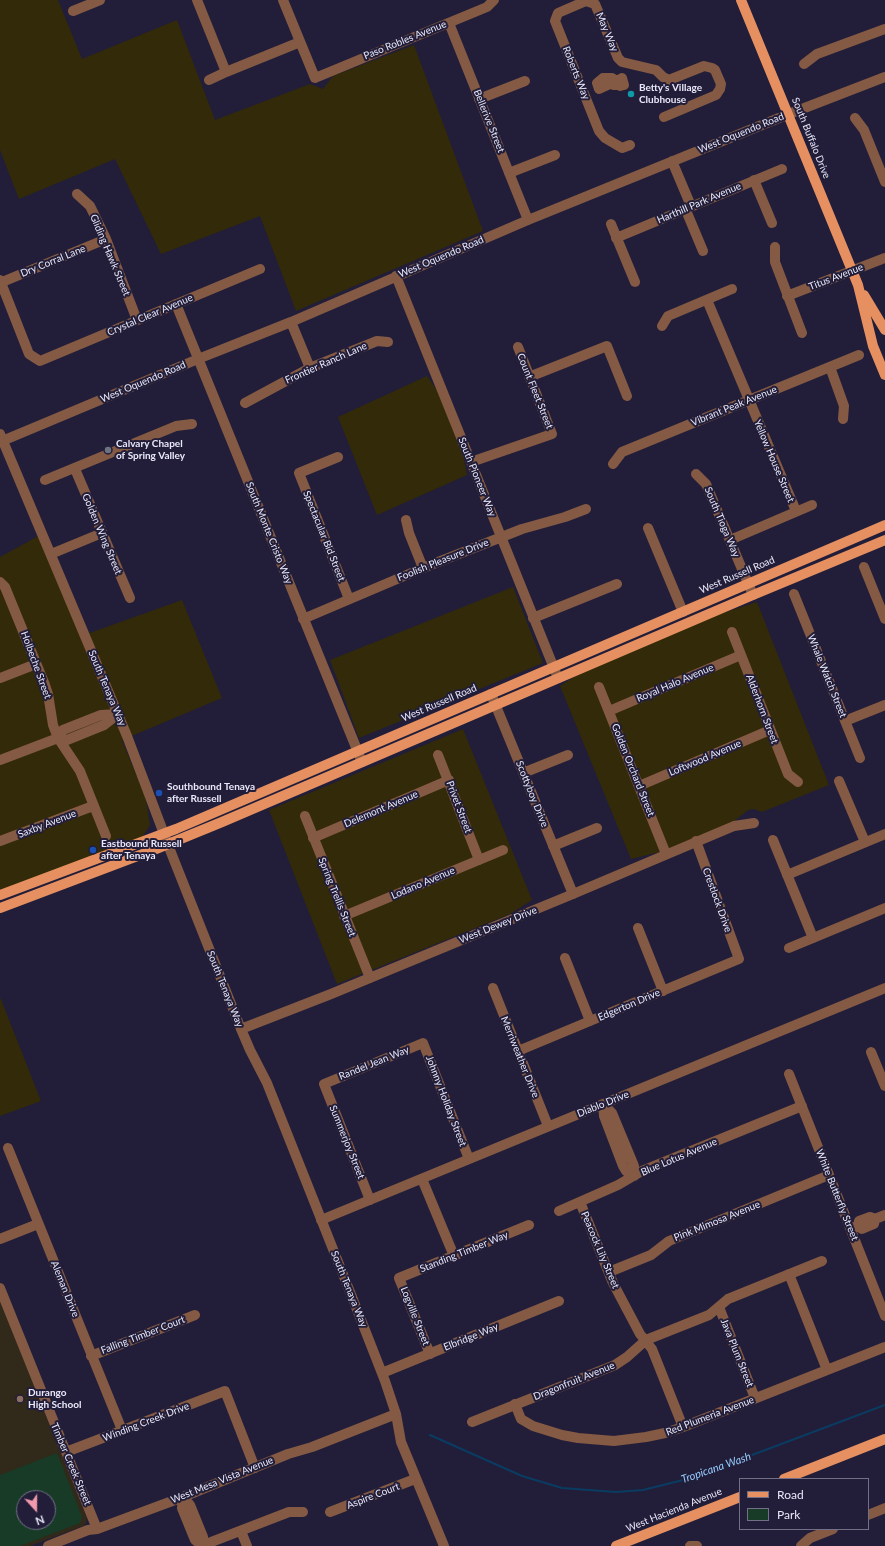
<!DOCTYPE html>
<html>
<head>
<meta charset="utf-8">
<style>
	body { margin:0 }
	#map { position:relative; width:885px; height:1546px; overflow:hidden; background:#221e39; font-family:Lato,sans-serif }
	canvas { display:block }
	.legend { position:absolute; left:739px; top:1478px; width:130px; height:52px; box-sizing:border-box; background:#221e39; border:1px solid #726f86; margin:0; padding:5px 7px; list-style:none; font-size:12px; color:#e9e8fa }
	.legend li { display:flex; align-items:center; gap:8px; height:20px }
	.legend b { width:20px; border:1px solid #726f86 }
	.north { position:absolute; left:16px; top:1490px; width:40px; height:40px; box-sizing:border-box; background:#221e39; border:1px solid #726f86; border-radius:50%; rotate:159deg; font-size:11px; font-weight:700; line-height:16px; text-align:center; color:#e9e8fa }
	.north::after { content:''; display:block; margin:auto; width:14px; height:18px; background:#f29aad; clip-path:polygon(50% 0,100% 100%,50% 72%,0 100%) }
</style>
</head>
<body>
<div id="map">
<canvas width="885" height="1546"></canvas>
<ul class="legend">
<li><b style="height:5px;background:#e69061"></b>Road</li>
<li><b style="height:11px;background:#183b27"></b>Park</li>
</ul>
<div class="north">N</div>
</div>
<script>
const ctx = document.querySelector('canvas').getContext('2d');
ctx.lineJoin = 'round';
function fill(path, color) { ctx.fillStyle = color; ctx.fill(path, 'evenodd'); }
const poly = rows => new Path2D(rows.map(r => 'M' + r).join(''));
function trace(path, color, width, dash) { ctx.strokeStyle = color; ctx.lineWidth = width; ctx.lineCap = dash ? 'butt' : 'round'; ctx.setLineDash(dash || []); ctx.stroke(path); }
function label(font, color, halo, rows, align = 'center') {
  ctx.font = font + ' Lato,sans-serif'; ctx.lineWidth = 4; ctx.setLineDash([]); ctx.textBaseline = 'middle'; ctx.strokeStyle = halo; ctx.fillStyle = color; for (const [text, x, y, turn = 0] of rows) {
    ctx.save(); ctx.translate(x, y); ctx.rotate((+turn || 0) * Math.PI / 180); ctx.textAlign = isNaN(turn) ? turn : align; if (halo) ctx.strokeText(text, 0, 0); ctx.fillText(text, 0, 0); ctx.restore();
  }
}
const education = poly([
	[0,1300,87,1518,86,1523,83,1526,30,1546,0,1546],
	[24,1498,48,1498,48,1522,24,1522]
]);
const green = poly([
	[57,1453,82,1517,80,1523,20,1546,0,1546,0,1475],
	[24,1498,48,1498,48,1522,24,1522]
]);
const sand = poly([
	[0,0,58,0,82,59,177,20,215,120,310,84,323,89,333,76,414,45,483,231,296,311,260,216,161,254,115,159,19,199,0,150],
	[427,376,441,396,462,450,467,475,377,515,338,417],
	[42,534,84,635,182,600,222,698,122,740,146,799,150,825,141,839,0,895,0,557],
	[513,587,543,663,359,738,330,660],
	[757,602,829,785,762,812,754,809,748,810,733,822,660,852,631,859,560,686,586,669,701,620],
	[463,729,532,900,510,914,337,984,269,810],
	[0,997,41,1101,0,1116]
]);
const stream = poly([
	[430,1435,522,1476,562,1488,616,1492,643,1490,691,1478,885,1405]
]);
const minor = poly([
	[197,0,226,72],
	[283,0,315,78,487,7,494,0],
	[73,11,100,0],
	[449,23,528,220],
	[804,64,817,54,885,29],
	[603,78,612,78,617,81,622,78,624,85,620,86,619,85,613,85,612,83,599,89,597,83,603,78],
	[209,80,226,72,300,42],
	[479,99,525,81],
	[855,118,864,130,885,182],
	[630,145,622,148,605,138,599,131,555,21,558,13,586,1,595,4,618,58,622,62,656,70,663,77,669,80,704,66,712,68,715,70,721,84,720,89,716,95,664,117],
	[672,161,691,206],
	[509,173,555,155],
	[754,180,772,223],
	[77,194,90,206,106,239,137,320],
	[685,208,703,251],
	[611,224,635,282],
	[616,238,782,169],
	[775,247,775,262,802,333],
	[396,276,558,678],
	[0,280,29,354,40,361,260,269],
	[0,283,106,239],
	[787,296,885,258],
	[707,300,796,511],
	[176,304,362,762],
	[291,322,310,368],
	[662,326,668,316,732,289],
	[830,367,844,406,843,419],
	[529,377,607,346,627,396],
	[245,403,310,368,377,341,388,342],
	[0,434,127,736,172,855,241,1029,250,1050,267,1083,356,1307,385,1381,396,1414,401,1442,444,1546],
	[0,442,198,359,291,322,528,220,789,114,885,77],
	[338,457,299,473,349,599],
	[471,462,552,434,518,347],
	[613,464,622,452,859,355],
	[75,469,130,598],
	[696,474,706,484,753,595],
	[45,480,176,426,192,424],
	[406,520,409,533,423,568],
	[648,528,683,612],
	[730,540,812,505],
	[51,554,102,533],
	[864,567,885,619],
	[0,582,5,587,45,685,48,694,53,725,58,738,80,771,106,836],
	[794,594,860,758],
	[533,618,617,584],
	[303,619,423,568,522,529,565,517,586,509],
	[732,632,788,774,798,782],
	[0,678,36,664],
	[599,687,666,854],
	[491,694,573,894],
	[609,711,741,655],
	[845,721,885,705],
	[58,738,63,730,101,715,118,714],
	[438,755,479,860],
	[0,760,58,738,67,740,104,725,118,714],
	[523,773,568,755],
	[839,781,865,842],
	[639,786,770,730],
	[305,816,370,978],
	[313,838,449,780],
	[773,840,813,938],
	[0,841,93,806],
	[553,846,597,828],
	[787,875,885,834],
	[344,916,503,850],
	[638,928,663,991],
	[789,948,885,908],
	[565,958,590,1021],
	[493,988,548,1126],
	[241,1029,331,994,573,894,734,826,754,823],
	[518,1051,739,959,696,841],
	[871,1052,885,1086],
	[789,1074,885,1316],
	[603,1104,604,1116,623,1166,626,1171,634,1176],
	[603,1104,612,1113,634,1166,634,1176],
	[8,1148,122,1430],
	[422,1179,454,1256],
	[370,1200,324,1084,423,1043,469,1159],
	[580,1202,613,1283,640,1334,652,1349,683,1427],
	[559,1211,618,1185,642,1171,802,1106],
	[321,1220,885,988],
	[858,1226,859,1221,870,1217,875,1219,885,1215],
	[853,1228,858,1226,862,1229,874,1224,875,1219],
	[0,1239,38,1224],
	[609,1272,651,1255,669,1241,829,1175],
	[789,1274,827,1370],
	[0,1288,97,1529],
	[719,1307,755,1398],
	[430,1354,399,1278,529,1225],
	[91,1356,195,1315],
	[382,1373,559,1301],
	[515,1404,521,1419,533,1426,562,1435,578,1438,614,1441,646,1437,665,1433,683,1427,885,1347],
	[472,1422,615,1365,627,1357,646,1340,709,1315,728,1299,822,1261],
	[66,1452,225,1391,255,1468],
	[183,1497,182,1508,193,1535,195,1540,202,1546],
	[183,1497,190,1505,203,1537,202,1546],
	[330,1512,415,1479],
	[868,1515,885,1508],
	[241,1531,247,1546],
	[48,1546,88,1530,97,1529,183,1497,288,1454,312,1447,396,1414],
	[201,1546,289,1512,303,1512],
	[690,1546,697,1546],
	[801,1546,810,1538,833,1529]
]);
const major = poly([
	[741,0,858,285,873,346,885,375],
	[864,295,885,330],
	[0,895,176,829,885,525],
	[0,908,156,849,222,822,753,595,885,540],
	[784,1479,885,1439],
	[616,1546,740,1497]
]);
const markers = [
	[631,94,4,"#0f9aa8"],
	[108,450,4,"#6b7280"],
	[159,793,4,"#1a4fb4"],
	[93,850,4,"#1a4fb4"],
	[20,1399,4,"#8d6e63"]
];
const streetNames = [
	["May Way",607,32,67],
	["Paso Robles Avenue",405,40,-22],
	["Roberts Way",576,73,68],
	["Bellerive Street",489,121,68],
	["West Oquendo Road",741,133,-22],
	["South Buffalo Drive",811,138,68],
	["Harthill Park Avenue",699,203,-23],
	["Gliding Hawk Street",110,255,67],
	["West Oquendo Road",441,257,-23],
	["Dry Corral Lane",53,261,-22],
	["Titus Avenue",836,277,-21],
	["Crystal Clear Avenue",150,315,-23],
	["Frontier Ranch Lane",326,363,-24],
	["West Oquendo Road",143,382,-23],
	["Count Fleet Street",535,391,68],
	["Vibrant Peak Avenue",734,406,-22],
	["Yellow House Street",774,461,67],
	["South Pioneer Way",477,477,68],
	["South Tioga Way",722,522,67],
	["South Monte Cristo Way",269,533,68],
	["Golden Wing Street",102,534,67],
	["Spectacular Bid Street",324,536,68],
	["Foolish Pleasure Drive",443,560,-22],
	["West Russell Road",737,575,-23],
	["Holbeche Street",36,665,70],
	["Whale Watch Street",827,676,68],
	["Royal Halo Avenue",675,683,-23],
	["South Tenaya Way",107,688,67],
	["West Russell Road",439,703,-23],
	["Alderhorn Street",762,709,69],
	["Loftwood Avenue",705,758,-23],
	["Golden Orchard Street",633,770,68],
	["Scottyboy Drive",532,794,68],
	["Privet Street",459,807,69],
	["Delemont Avenue",381,809,-23],
	["Saxby Avenue",47,824,-21],
	["Lodano Avenue",423,883,-23],
	["Spring Trellis Street",337,897,68],
	["Crestlock Drive",717,900,70],
	["West Dewey Drive",498,925,-22],
	["South Tenaya Way",225,989,68],
	["Edgerton Drive",629,1005,-23],
	["Merriweather Drive",520,1057,68],
	["Randel Jean Way",374,1063,-22],
	["Johnny Holiday Street",446,1101,69],
	["Diablo Drive",603,1104,-22],
	["Summerjoy Street",347,1142,68],
	["Blue Lotus Avenue",679,1157,-23],
	["White Butterfly Street",837,1195,68],
	["Pink Mimosa Avenue",717,1221,-22],
	["Peacock Lily Street",600,1250,67],
	["Standing Timber Way",464,1252,-22],
	["Aleman Drive",65,1289,68],
	["South Tenaya Way",349,1289,68],
	["Logville Street",415,1316,68],
	["Falling Timber Court",143,1335,-21],
	["Elbridge Way",471,1337,-22],
	["Java Plum Street",737,1353,68],
	["Dragonfruit Avenue",574,1381,-22],
	["Red Plumeria Avenue",710,1416,-21],
	["Winding Creek Drive",146,1422,-21],
	["Timber Creek Street",71,1464,67],
	["West Mesa Vista Avenue",222,1480,-22],
	["Aspire Court",373,1496,-21],
	["West Hacienda Avenue",674,1510,-22]
];
const poiNames = [
	["Betty's Village",639,88],
	["Clubhouse",639,100],
	["Calvary Chapel",116,444],
	["of Spring Valley",116,456],
	["Southbound Tenaya",167,787],
	["after Russell",167,799],
	["Eastbound Russell",101,844],
	["after Tenaya",101,856],
	["Durango",28,1393],
	["High School",28,1405]
];
const waterNames = [
	["Tropicana Wash",716,1468,-19]
];
fill(education, '#312919');
fill(green, '#183b27');
fill(sand, '#322a08');
trace(stream, '#0a3c62', 2);
trace(minor, '#845a44', 10);
trace(major, '#e69061', 10);
for (const [x, y, r, color] of markers) { const dot = new Path2D(); dot.arc(x, y, r, 0, 2 * Math.PI); ctx.fillStyle = color; ctx.fill(dot); trace(dot, '#221e39', 1.5); }
label('10px', '#e9e8fa', '#221e39', streetNames);
label('bold 10px', '#e9e8fa', '#221e39', poiNames, 'left');
label('italic 11px', '#95cafd', '#221e39', waterNames);
</script>
</body>
</html>
